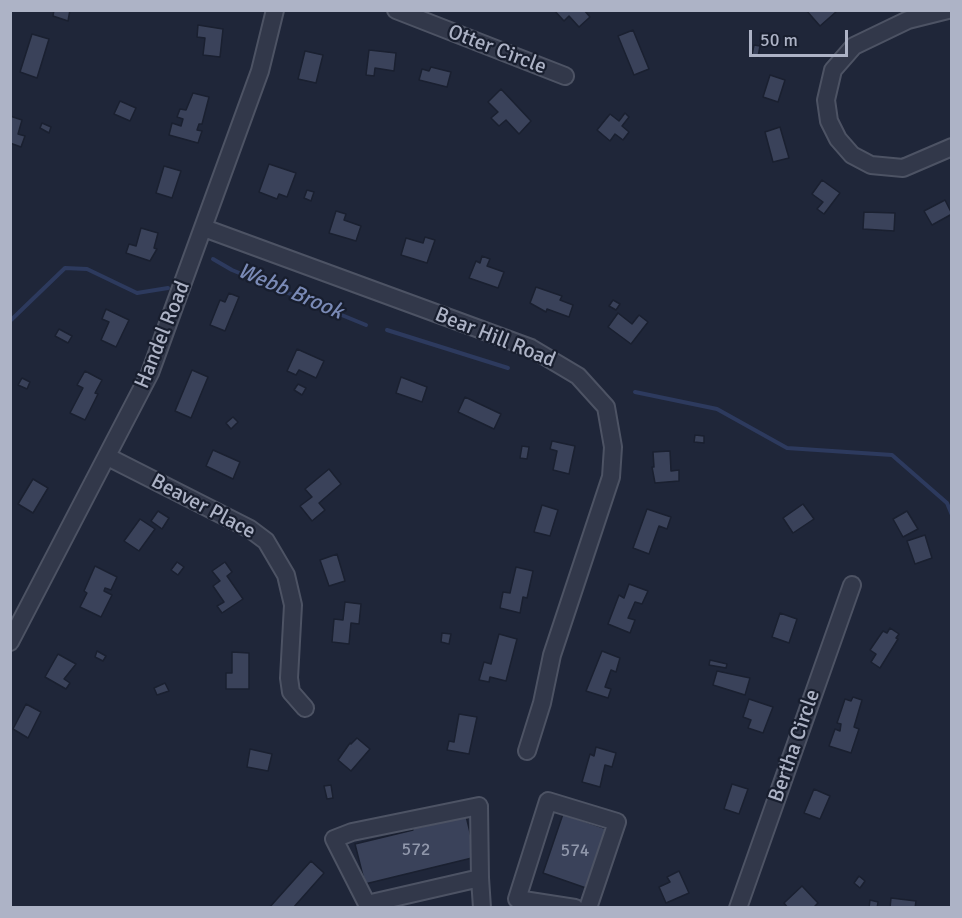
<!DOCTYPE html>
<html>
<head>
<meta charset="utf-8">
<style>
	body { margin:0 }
	#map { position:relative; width:962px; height:918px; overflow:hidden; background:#1f2639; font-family:Signika,sans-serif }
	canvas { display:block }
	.frame { position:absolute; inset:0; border:12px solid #adb3c6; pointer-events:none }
	.scale { position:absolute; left:749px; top:30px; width:99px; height:27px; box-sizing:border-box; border:3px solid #adb3c6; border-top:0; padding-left:8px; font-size:18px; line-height:21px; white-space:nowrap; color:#adb3c6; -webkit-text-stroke:4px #181e2e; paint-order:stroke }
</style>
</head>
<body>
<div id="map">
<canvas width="962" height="918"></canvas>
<div class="frame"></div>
<div class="scale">50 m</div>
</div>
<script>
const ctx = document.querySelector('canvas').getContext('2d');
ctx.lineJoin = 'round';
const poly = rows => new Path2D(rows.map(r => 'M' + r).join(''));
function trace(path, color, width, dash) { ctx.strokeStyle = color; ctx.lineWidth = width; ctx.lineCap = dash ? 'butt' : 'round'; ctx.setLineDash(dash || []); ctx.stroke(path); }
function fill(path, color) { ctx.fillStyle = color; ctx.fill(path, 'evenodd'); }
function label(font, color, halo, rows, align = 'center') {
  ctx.font = font + ' Signika,sans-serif'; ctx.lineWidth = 4.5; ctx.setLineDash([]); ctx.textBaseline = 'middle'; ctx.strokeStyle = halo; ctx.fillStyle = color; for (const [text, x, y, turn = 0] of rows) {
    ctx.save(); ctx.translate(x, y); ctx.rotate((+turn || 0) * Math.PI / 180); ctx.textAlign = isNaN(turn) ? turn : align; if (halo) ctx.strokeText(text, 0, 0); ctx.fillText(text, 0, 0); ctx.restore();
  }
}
const stream = poly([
	[213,259,232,270,366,325],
	[10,321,65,268,87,269,137,293,168,288],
	[387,330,508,368],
	[635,392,717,409,787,448,892,455,947,503,952,515]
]);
const building = poly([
	[54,10,70,10,68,21,53,16,54,10],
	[554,10,584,10,590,17,579,27,569,16,564,21,554,10],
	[806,10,837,10,837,11,820,26,806,10],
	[198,25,223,29,220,57,203,55,205,38,197,37,198,25],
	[633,30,649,69,634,75,618,36,633,30],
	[32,34,49,39,37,78,20,72,32,34],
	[754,45,760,46,758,57,752,55,754,45],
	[369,50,396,53,394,71,375,68,374,76,366,75,369,50],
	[305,51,323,55,316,83,298,79,305,51],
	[431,67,451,72,447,87,419,80,422,69,429,71,431,67],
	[770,75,785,80,778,102,763,97,770,75],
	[501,89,531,121,519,134,506,120,499,126,491,118,498,112,488,102,501,89],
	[193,93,209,97,202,124,199,124,197,130,202,131,198,143,169,135,172,123,181,126,183,119,177,117,180,109,186,110,193,93],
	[120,101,136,108,130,121,114,114,120,101],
	[625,113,629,117,622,126,629,132,623,140,615,134,610,141,597,130,610,114,619,121,625,113],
	[10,116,22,120,18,134,25,136,21,147,10,143,10,116],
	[42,123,51,127,49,133,40,128,42,123],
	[780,127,789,158,773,162,765,132,780,127],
	[269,164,296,173,287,197,279,194,277,199,259,192,269,164],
	[164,166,181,171,172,198,156,193,164,166],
	[822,180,840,193,824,214,817,209,823,202,812,194,822,180],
	[307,190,314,192,311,201,304,198,307,190],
	[945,200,952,214,932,225,924,211,945,200],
	[336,211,346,214,344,220,361,226,356,241,329,233,336,211],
	[864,212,895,213,894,231,863,229,864,212],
	[141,228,158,233,154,248,157,249,150,261,126,253,129,244,136,246,141,228],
	[425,237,435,240,427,263,401,255,406,238,423,243,425,237],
	[482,256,490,259,487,266,504,272,498,288,469,278,476,261,480,263,482,256],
	[536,287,562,296,560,300,573,305,569,317,547,309,546,312,530,303,536,287],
	[229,293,239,297,225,331,210,325,220,300,225,302,229,293],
	[613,300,620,304,616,310,609,306,613,300],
	[106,309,129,320,116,347,101,340,109,322,102,319,106,309],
	[618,313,632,324,639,315,648,322,631,344,608,327,618,313],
	[59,329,72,336,68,343,55,336,59,329],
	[297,349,324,361,316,378,299,370,296,375,287,371,297,349],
	[192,370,208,377,191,418,175,411,192,370],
	[85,371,102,380,95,393,98,394,85,420,70,413,83,388,77,385,85,371],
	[401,377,427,387,422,402,396,393,401,377],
	[22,378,30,382,27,389,18,385,22,378],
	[298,384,306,388,302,395,294,390,298,384],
	[465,397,501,414,494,429,458,412,465,397],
	[233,417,238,422,231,429,226,423,233,417],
	[695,435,704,436,704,443,694,442,695,435],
	[552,441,575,446,569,474,553,470,557,451,550,449,552,441],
	[522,446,529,447,527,459,520,458,522,446],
	[213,450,240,462,233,479,206,466,213,450],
	[670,451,671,471,679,470,679,481,655,483,652,467,654,467,653,452,670,451],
	[329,469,341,484,319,503,325,510,312,521,300,506,312,497,305,489,329,469],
	[33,479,48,488,33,513,18,504,33,479],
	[803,504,814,519,793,533,783,518,803,504],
	[542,505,558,510,550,536,534,532,542,505],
	[647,509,671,517,667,529,659,526,649,554,633,548,647,509],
	[158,511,169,518,162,529,151,521,158,511],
	[907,511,918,529,903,537,893,519,907,511],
	[140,519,155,529,139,551,124,541,140,519],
	[925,535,932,558,915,564,907,541,925,535],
	[337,554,345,581,329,586,320,560,337,554],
	[177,562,184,567,178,575,171,570,177,562],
	[225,562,232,572,227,576,243,599,222,613,217,606,224,602,213,586,220,581,212,571,225,562],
	[95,566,117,577,111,590,105,588,104,591,112,595,101,617,80,607,87,593,84,591,95,566],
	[516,567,533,571,527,598,523,597,520,613,500,608,503,592,510,593,516,567],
	[629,584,648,591,642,604,635,602,628,618,635,620,630,633,608,624,619,595,624,598,629,584],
	[345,602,361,604,359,624,351,623,349,644,332,642,334,619,343,620,345,602],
	[780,613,797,619,789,643,772,637,780,613],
	[890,628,899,634,896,638,898,639,880,668,871,662,876,654,870,650,883,631,887,633,890,628],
	[442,633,451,634,449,644,441,642,442,633],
	[499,634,517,639,506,681,490,677,489,682,479,680,484,662,491,664,499,634],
	[97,651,106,656,103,661,95,657,97,651],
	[602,651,620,658,616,672,611,670,605,687,611,689,608,698,586,691,602,651],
	[232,652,249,653,249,689,226,689,226,673,232,673,232,652],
	[58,654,76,664,64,679,70,683,66,689,45,677,58,654],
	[710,660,727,664,726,668,709,665,710,660],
	[717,671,750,678,745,695,713,685,717,671],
	[165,683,169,691,157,695,154,688,165,683],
	[853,697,862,700,854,727,859,729,851,753,829,746,835,729,840,731,841,724,837,723,845,699,851,701,853,697],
	[749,699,773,707,763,733,748,728,751,720,743,717,749,699],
	[26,704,41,712,28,738,13,729,26,704],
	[459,714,477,717,469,754,447,750,449,741,454,742,459,714],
	[357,738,370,749,351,771,338,760,350,743,351,744,357,738],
	[596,747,616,753,612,767,605,765,600,787,582,782,590,754,594,756,596,747],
	[250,749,272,754,268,771,247,767,250,749],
	[732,784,748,789,739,814,724,809,732,784],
	[331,785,333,798,327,799,324,786,331,785],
	[814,789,830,796,820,819,804,813,814,789],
	[563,814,607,829,586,888,543,873,563,814],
	[466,816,476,857,365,884,355,844,413,830,412,826,420,824,420,827,466,816],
	[311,861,324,873,293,908,269,908,311,861],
	[679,871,689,893,666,903,659,887,670,882,667,877,679,871],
	[859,876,865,881,860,888,854,883,859,876],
	[802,886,818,903,813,908,788,908,784,903,802,886],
	[891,898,916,901,915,908,890,908,891,898],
	[870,900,878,902,877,908,869,908,870,900]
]);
const minor = poly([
	[396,10,565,76],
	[948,10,908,20,854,46,833,70,826,100,829,121,838,139,852,155,871,165,903,168,952,147],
	[204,228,531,348,578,376,606,407,613,447,611,477,552,655,542,703,527,751],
	[108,457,250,529,266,541,286,575,293,605,289,678,291,692,305,708],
	[10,642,150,373,260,71,275,10],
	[367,904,334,839,352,832,479,806,480,878],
	[367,908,367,904,480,878,482,908],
	[575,908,517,899,548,801,617,822,588,908],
	[738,908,852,585]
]);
const numberNames = [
	["572",416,850],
	["574",575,851]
];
const streetNames = [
	["Otter Circle",497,50,21],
	["Handel Road",163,335,-68],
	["Bear Hill Road",495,338,22],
	["Beaver Place",203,507,28],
	["Bertha Circle",795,746,-71]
];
const waterNames = [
	["Webb Brook",290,292,23]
];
trace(stream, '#2d3a5e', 4);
fill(building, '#3a425a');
trace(building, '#1a2030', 1.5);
trace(minor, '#4d5364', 20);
trace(minor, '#32384a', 16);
label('18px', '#9097ab', null, numberNames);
label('21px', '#adb3c6', '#181e2e', streetNames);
label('italic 22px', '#7a8ab6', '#181e2e', waterNames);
</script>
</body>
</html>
